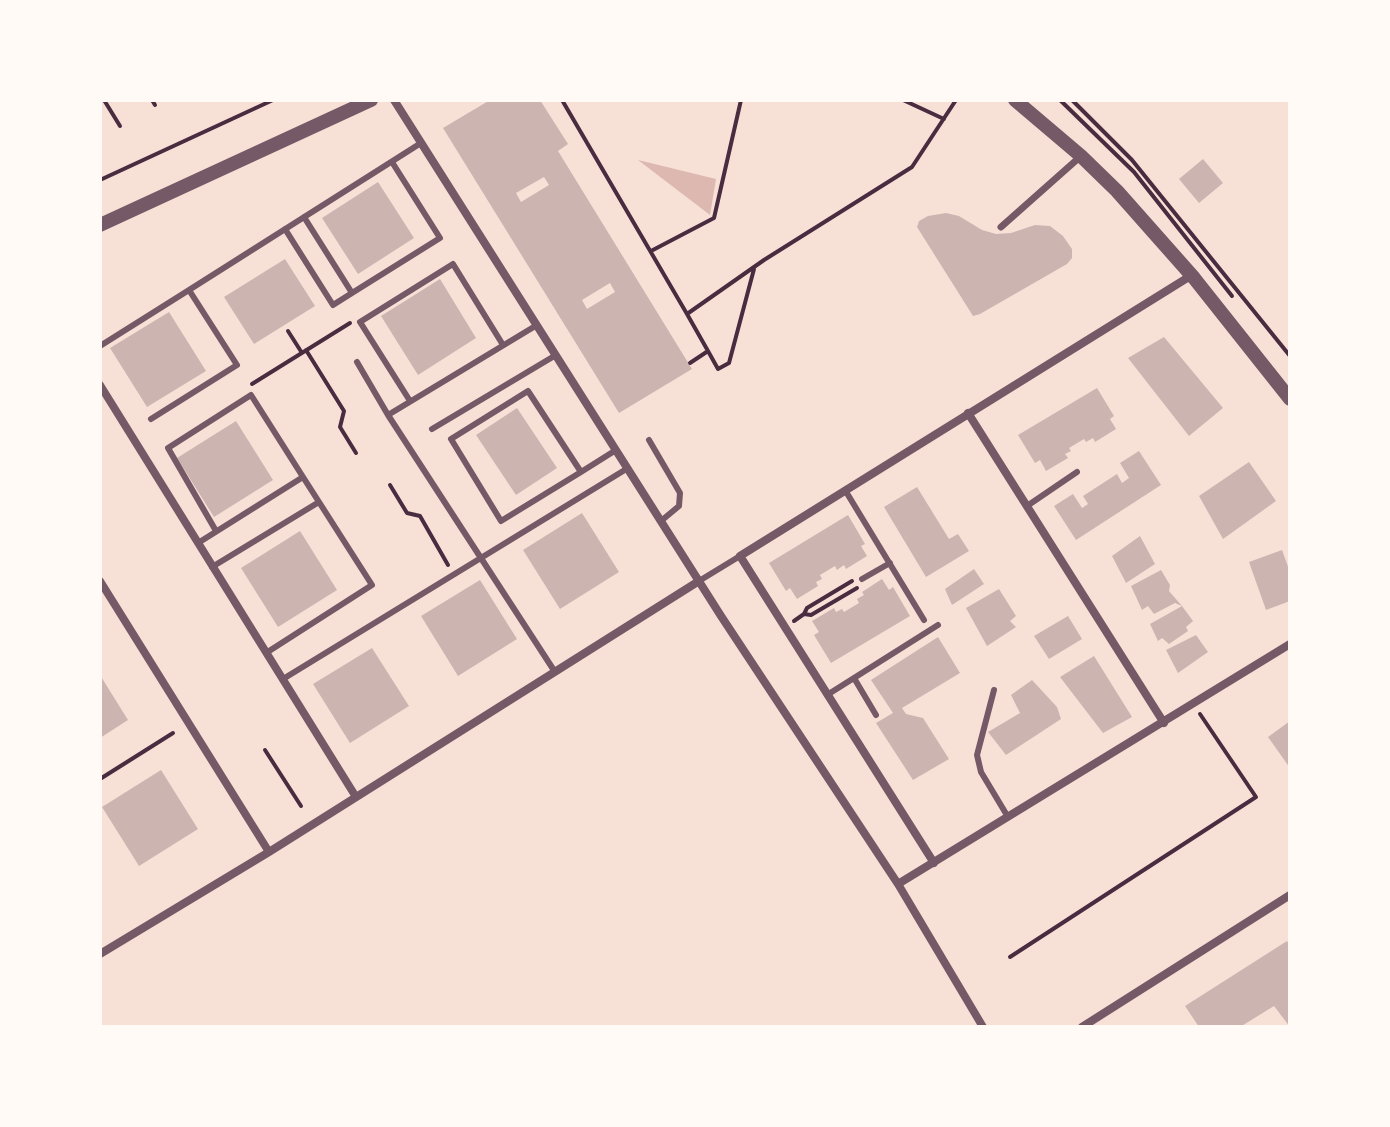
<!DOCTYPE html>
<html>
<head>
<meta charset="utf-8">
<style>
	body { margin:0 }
	#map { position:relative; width:1390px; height:1127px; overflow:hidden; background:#f7e1d7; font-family:Poppins,sans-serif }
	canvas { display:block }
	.frame { position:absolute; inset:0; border:102px solid #fffaf5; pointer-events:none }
</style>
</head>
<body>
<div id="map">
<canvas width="1390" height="1127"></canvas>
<div class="frame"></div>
</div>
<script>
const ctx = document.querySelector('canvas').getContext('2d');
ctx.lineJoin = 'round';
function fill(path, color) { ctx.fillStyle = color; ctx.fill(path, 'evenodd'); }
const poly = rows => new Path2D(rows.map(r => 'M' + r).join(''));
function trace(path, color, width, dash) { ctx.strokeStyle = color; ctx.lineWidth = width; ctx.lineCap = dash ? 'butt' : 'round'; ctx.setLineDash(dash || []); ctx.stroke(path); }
const water = poly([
	[638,160,716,179,710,215]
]);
const building = poly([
	[490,100,540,100,568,144,558,151,692,369,619,413,443,128],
	[544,177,549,185,521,202,516,193],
	[610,283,615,292,587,309,582,300],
	[1203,159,1223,183,1199,203,1179,179],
	[378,182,414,238,358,274,322,218],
	[946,213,959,216,982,230,996,234,1011,233,1035,225,1050,226,1063,236,1072,249,1072,258,1067,264,980,314,973,316,917,227,919,221,928,216],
	[285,259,315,306,254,344,224,297],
	[440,279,476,338,418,375,381,316],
	[169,312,206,371,147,407,110,348],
	[1164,337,1223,408,1189,436,1128,358],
	[1097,388,1114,416,1110,419,1116,429,1095,442,1093,438,1086,442,1084,439,1069,448,1071,451,1065,454,1068,458,1046,471,1040,460,1035,463,1018,435],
	[517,408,557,468,516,495,476,435],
	[236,421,273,480,214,517,177,458],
	[1139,451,1161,485,1076,540,1054,506,1073,494,1082,508,1088,504,1083,496,1117,474,1122,483,1129,478,1120,463],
	[1249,462,1276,501,1223,539,1199,496],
	[917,487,949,539,958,534,969,551,926,577,884,507],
	[582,513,619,572,560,609,523,550],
	[848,515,865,544,861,546,867,556,846,569,844,565,837,570,835,566,820,575,822,579,816,582,818,586,797,599,790,588,786,591,769,563],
	[300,531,337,590,278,627,241,568],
	[1140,536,1155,564,1126,583,1112,556],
	[1282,550,1290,572,1290,601,1266,610,1249,562],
	[974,569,984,584,952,605,945,589],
	[1161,570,1170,585,1169,591,1182,606,1193,621,1186,627,1188,631,1169,644,1162,638,1158,641,1150,624,1182,606,1175,603,1154,614,1148,606,1142,610,1131,586],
	[882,579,889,590,893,587,910,616,831,663,814,635,819,632,812,621,834,608,836,612,842,609,844,612,859,603,857,599,864,595,862,592],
	[480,580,517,639,458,676,421,616],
	[999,589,1016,616,1010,621,1016,627,987,646,966,608],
	[1068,616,1082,639,1049,659,1034,636],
	[1196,635,1208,652,1178,673,1166,650],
	[938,637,960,673,902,708,906,714,923,718,949,759,913,780,876,723,893,713,871,680],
	[372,648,409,706,350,743,313,684],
	[1094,656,1132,717,1103,733,1060,677],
	[100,675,128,720,100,738],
	[1032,680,1057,707,1061,719,1006,755,988,732,1020,713,1011,695],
	[1290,721,1290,768,1268,737],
	[161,770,198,829,139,866,102,807],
	[1287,941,1290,946,1290,1027,1274,1006,1240,1027,1199,1027,1185,1006]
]);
const path = poly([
	[104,100,120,126],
	[152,100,155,105],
	[562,100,687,314,764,260,912,167,956,100],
	[903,100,944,119],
	[1060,100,1134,172,1232,296],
	[1072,100,1132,160,1290,356],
	[100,180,273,100],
	[651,251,714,218,741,100],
	[687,314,708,351,690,363],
	[288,331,302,353],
	[306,350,344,411,340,427,356,453],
	[708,351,718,369,729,363,754,269],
	[252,384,350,323],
	[390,485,407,513,420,516,448,565],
	[804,614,811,615,857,588],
	[794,621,804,614,807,608,852,581],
	[265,750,301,806],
	[100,779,173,733],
	[1010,957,1256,797,1200,714]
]);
const service = poly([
	[304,217,352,293,440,238,392,162],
	[285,229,333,305,352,293],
	[189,290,421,143],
	[100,346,189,290,237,365,151,419],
	[357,362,388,415,555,672],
	[410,401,360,322,453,264,503,345],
	[388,415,537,325],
	[432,429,556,355],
	[649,440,680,493,679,506,661,521],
	[581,472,528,391,451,439,501,521,581,472,616,450],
	[303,477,319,502],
	[845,490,924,620],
	[1027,506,1077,472],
	[198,543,303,477,251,395,168,448,216,531],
	[212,567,319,502,372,585,266,653],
	[862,579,890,563],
	[699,581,740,556],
	[854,678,876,715],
	[283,679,628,468],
	[994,690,977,755,981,772,1008,817],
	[827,695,938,625]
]);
const pedestrian = poly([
	[1001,227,1081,156]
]);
const minor = poly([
	[394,100,721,616,898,884,983,1027],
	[100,385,356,797],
	[968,413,1164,723],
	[100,581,269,852],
	[934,863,740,556,1192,275],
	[898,884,1290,644],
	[100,954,269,852,699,581],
	[1082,1027,1290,895]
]);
const tertiary = poly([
	[1015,100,1081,156,1117,191,1194,278,1290,399],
	[100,225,371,100]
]);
fill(water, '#dcb8b0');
fill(building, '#ccb4b1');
trace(path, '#4a2c40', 4);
trace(service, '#755966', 6);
trace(pedestrian, '#755966', 7);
trace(minor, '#755966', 8);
trace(tertiary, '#755966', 14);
</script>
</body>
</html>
